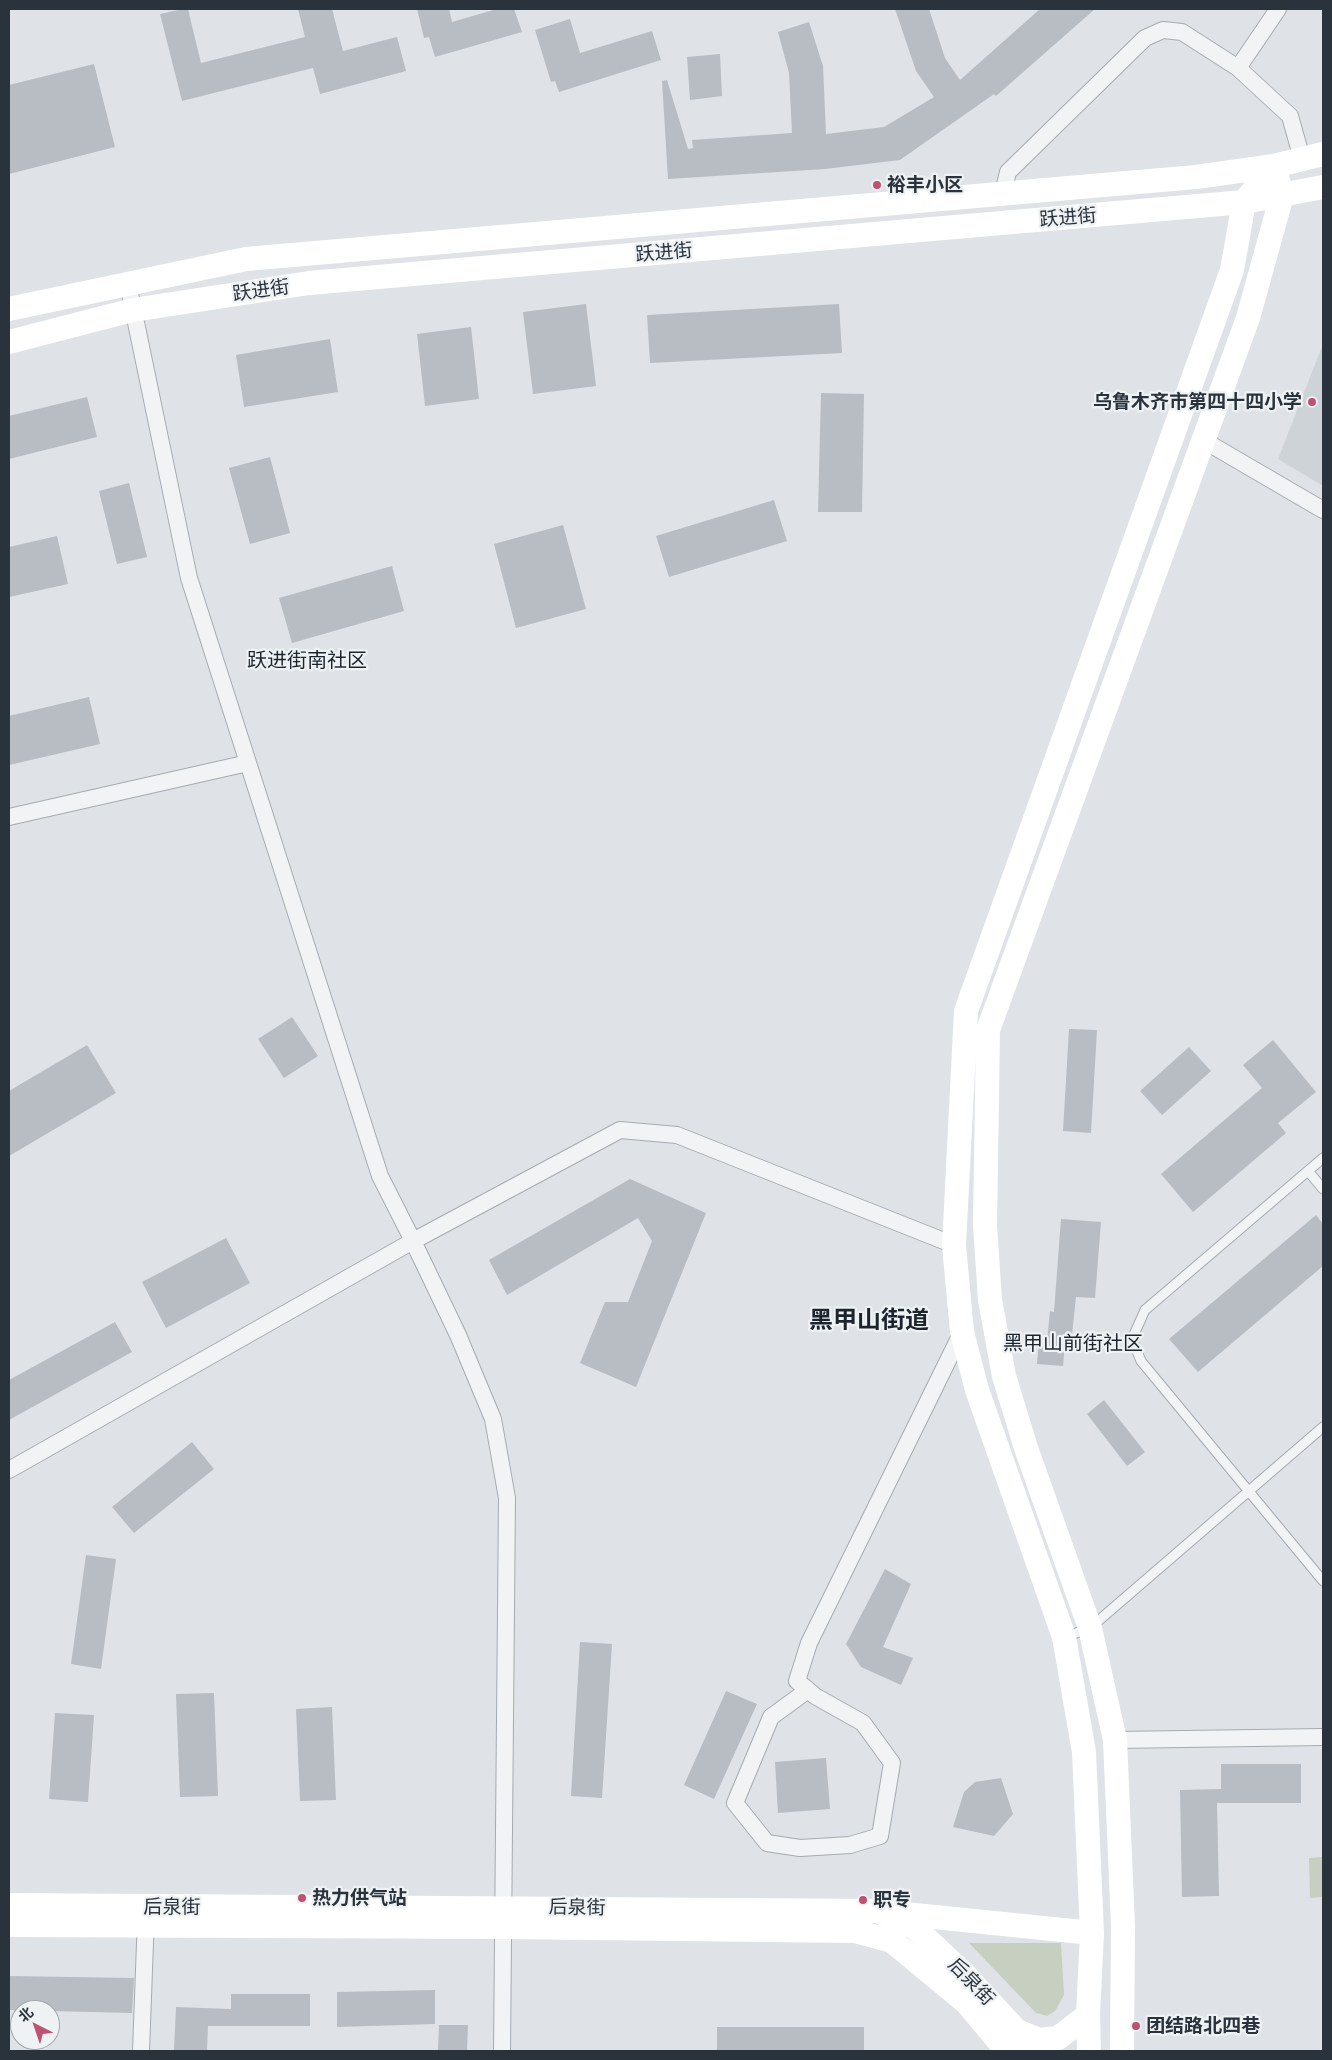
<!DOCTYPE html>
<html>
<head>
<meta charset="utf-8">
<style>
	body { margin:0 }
	#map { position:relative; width:1332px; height:2060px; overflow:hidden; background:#dfe3e7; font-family:Cabin,"Noto Sans SC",sans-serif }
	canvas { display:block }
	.frame { position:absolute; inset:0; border:10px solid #2a333c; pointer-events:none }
	.north { position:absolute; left:10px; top:2000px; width:50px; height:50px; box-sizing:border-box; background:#eef2f4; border:1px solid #a0a6aa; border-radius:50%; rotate:319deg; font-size:14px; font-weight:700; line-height:20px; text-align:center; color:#2a333c }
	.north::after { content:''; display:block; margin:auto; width:18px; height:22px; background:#be5272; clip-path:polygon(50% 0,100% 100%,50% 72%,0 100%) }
</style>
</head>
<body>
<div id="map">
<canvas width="1332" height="2060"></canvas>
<div class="frame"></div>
<div class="north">北</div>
</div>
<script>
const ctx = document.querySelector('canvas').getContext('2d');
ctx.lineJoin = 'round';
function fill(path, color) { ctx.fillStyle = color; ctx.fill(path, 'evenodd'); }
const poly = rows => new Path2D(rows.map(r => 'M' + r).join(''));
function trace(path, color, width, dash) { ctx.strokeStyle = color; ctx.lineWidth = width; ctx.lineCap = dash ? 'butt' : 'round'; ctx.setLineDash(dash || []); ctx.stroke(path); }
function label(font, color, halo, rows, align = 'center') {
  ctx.font = font + ' Cabin,"Noto Sans SC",sans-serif'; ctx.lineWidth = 4.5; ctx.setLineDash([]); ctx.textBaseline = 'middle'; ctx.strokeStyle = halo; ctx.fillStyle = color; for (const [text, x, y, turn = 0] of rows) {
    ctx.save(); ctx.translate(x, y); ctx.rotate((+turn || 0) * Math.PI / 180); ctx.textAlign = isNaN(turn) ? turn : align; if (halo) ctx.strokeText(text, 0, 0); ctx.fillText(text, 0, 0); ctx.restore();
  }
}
const built = poly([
	[1323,344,1323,486,1278,459]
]);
const green = poly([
	[1323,1857,1323,1897,1310,1898,1309,1858],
	[969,1943,1061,1943,1064,1995,1055,2011,1047,2016,1036,2013]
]);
const building = poly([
	[183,9,188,9,201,63,305,37,298,9,332,9,343,51,397,37,406,71,320,94,313,68,182,101,160,14],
	[417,9,449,9,452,22,497,9,514,9,522,32,435,57,429,37,424,38],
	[895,9,929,9,945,58,960,80,1040,9,1095,9,996,96,994,94,900,160,825,169,668,179,662,81,667,80,688,149,693,148,692,140,792,133,789,73,778,32,809,22,823,66,826,134,884,127,934,97,916,71],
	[570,19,580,53,652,31,661,60,559,92,555,81,551,82,535,30],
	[720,54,722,96,690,100,687,57],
	[94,64,115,147,9,174,9,85],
	[586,304,596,386,533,394,523,312],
	[839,304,842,353,650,363,647,315],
	[471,327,479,399,425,406,417,334],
	[330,339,338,392,244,407,236,355],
	[821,393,864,394,862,512,818,512],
	[87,397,97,437,9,459,9,416],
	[270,457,290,533,250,544,229,468],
	[129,483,147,557,117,564,99,491],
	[774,500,787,541,669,577,656,536],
	[563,525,586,609,516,628,494,544],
	[57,536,68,584,9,597,9,547],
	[392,566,404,611,292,643,279,598],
	[89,697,100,744,9,765,9,716],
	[292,1017,318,1056,284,1078,258,1039],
	[1069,1029,1097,1030,1091,1133,1063,1131],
	[1273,1040,1316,1092,1278,1123,1286,1133,1193,1212,1161,1174,1262,1088,1243,1065],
	[87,1045,116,1093,9,1156,9,1091],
	[1189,1047,1211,1071,1162,1115,1140,1091],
	[630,1179,706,1213,636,1387,580,1363,605,1302,628,1302,652,1241,638,1218,507,1295,489,1260],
	[1316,1215,1323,1224,1323,1266,1198,1372,1169,1339],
	[1061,1219,1101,1222,1095,1298,1076,1297,1071,1344,1065,1343,1063,1366,1037,1364,1039,1341,1047,1342,1050,1311,1054,1312],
	[226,1238,250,1283,166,1328,142,1282],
	[115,1322,132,1352,9,1420,9,1380],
	[1104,1400,1145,1452,1127,1466,1087,1414],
	[192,1442,214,1469,134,1533,112,1507],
	[86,1555,116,1559,101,1669,71,1664],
	[885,1569,911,1584,883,1647,913,1658,901,1685,861,1667,846,1644],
	[580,1642,612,1644,602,1798,571,1796],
	[726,1691,757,1704,714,1799,684,1785],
	[214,1693,218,1796,180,1797,176,1694],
	[332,1707,336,1800,300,1801,296,1709],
	[55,1713,94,1715,88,1802,49,1799],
	[826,1758,830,1809,778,1813,775,1762],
	[1221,1764,1301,1764,1301,1803,1217,1803,1219,1896,1182,1897,1180,1790,1221,1789],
	[1001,1778,1013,1814,994,1836,953,1827,964,1792,975,1782],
	[9,1976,134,1978,132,2013,9,2010],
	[435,1990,435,2024,337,2027,337,1992],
	[231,1994,310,1994,310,2026,208,2026,207,2051,174,2051,176,2007,231,2009],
	[439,2025,468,2025,467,2051,438,2051],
	[717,2027,864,2027,864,2051,717,2051]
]);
const lane = poly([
	[1323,1158,1145,1310,1132,1339,1141,1361,1323,1581],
	[1308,1171,1323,1189],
	[1065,1637,1090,1628,1323,1427]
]);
const street = poly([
	[1238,68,1278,9],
	[1003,193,1008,172,1145,38,1163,30,1182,32,1238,68,1290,116,1302,159],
	[128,284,189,578,380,1176,413,1241,458,1335,493,1419,507,1498,502,2051],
	[1203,440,1323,510],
	[9,817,248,763],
	[9,1470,413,1241,620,1130,677,1135,954,1245],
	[808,1690,771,1717,735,1803,767,1843,800,1848,850,1845,880,1836,892,1763,863,1723,815,1696,808,1690,797,1681,809,1643,962,1332],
	[1115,1740,1323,1737],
	[141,2051,146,1916]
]);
const secondary = poly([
	[9,309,246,259,1196,177,1274,166,1323,154],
	[9,342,133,310,309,283,1244,202,1323,187],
	[9,1905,878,1911,914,1927,965,1975,1035,2051],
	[895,1913,1092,1933],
	[9,1925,504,1927,855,1931,892,1941,967,2003,1007,2051],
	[1019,2032,1039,2040,1058,2038,1088,2015],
	[1089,2051,1088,2015,1092,1933,1084,1752,1064,1637,977,1390,962,1332,954,1245,966,1011,1232,270,1244,202,1274,166],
	[1122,2051,1123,1926,1115,1740,1090,1628,1026,1448,1004,1376,990,1300,985,1225,988,1030,1248,318,1282,195,1274,166]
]);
const markers = [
	[877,185,5,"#be5272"],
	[1312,402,5,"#be5272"],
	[302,1898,5,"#be5272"],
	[863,1900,5,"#be5272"],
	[1136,2026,5,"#be5272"]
];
const poiNames = [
	["裕丰小区",887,185],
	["乌鲁木齐市第四十四小学",1302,402,"right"],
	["热力供气站",312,1898],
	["职专",873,1900],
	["团结路北四巷",1146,2026]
];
const streetNames = [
	["跃进街",1068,218,-5],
	["跃进街",664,253,-5],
	["跃进街",261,291,-8],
	["后泉街",172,1907],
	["后泉街",577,1908,1],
	["后泉街",971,1982,46]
];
const neighbourhoodNames = [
	["跃进街南社区",307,661],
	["黑甲山前街社区",1073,1344]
];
const districtNames = [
	["黑甲山街道",869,1321]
];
fill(built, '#ced3d8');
fill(green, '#c7cfc1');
fill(building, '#b7bdc3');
trace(lane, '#a5abb0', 11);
trace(street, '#a5abb0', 18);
trace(lane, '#f1f3f5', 9);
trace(street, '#f1f3f5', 16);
trace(secondary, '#fff', 24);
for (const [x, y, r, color] of markers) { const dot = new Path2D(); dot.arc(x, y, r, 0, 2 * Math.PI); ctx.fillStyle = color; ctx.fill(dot); trace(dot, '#eef2f4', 2); }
label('bold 19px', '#2a333c', '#eef2f4', poiNames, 'left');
label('19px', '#2a333c', '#eef2f4', streetNames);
label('20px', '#1c242d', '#eef2f4', neighbourhoodNames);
label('bold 24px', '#1c242d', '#eef2f4', districtNames);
</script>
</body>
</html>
